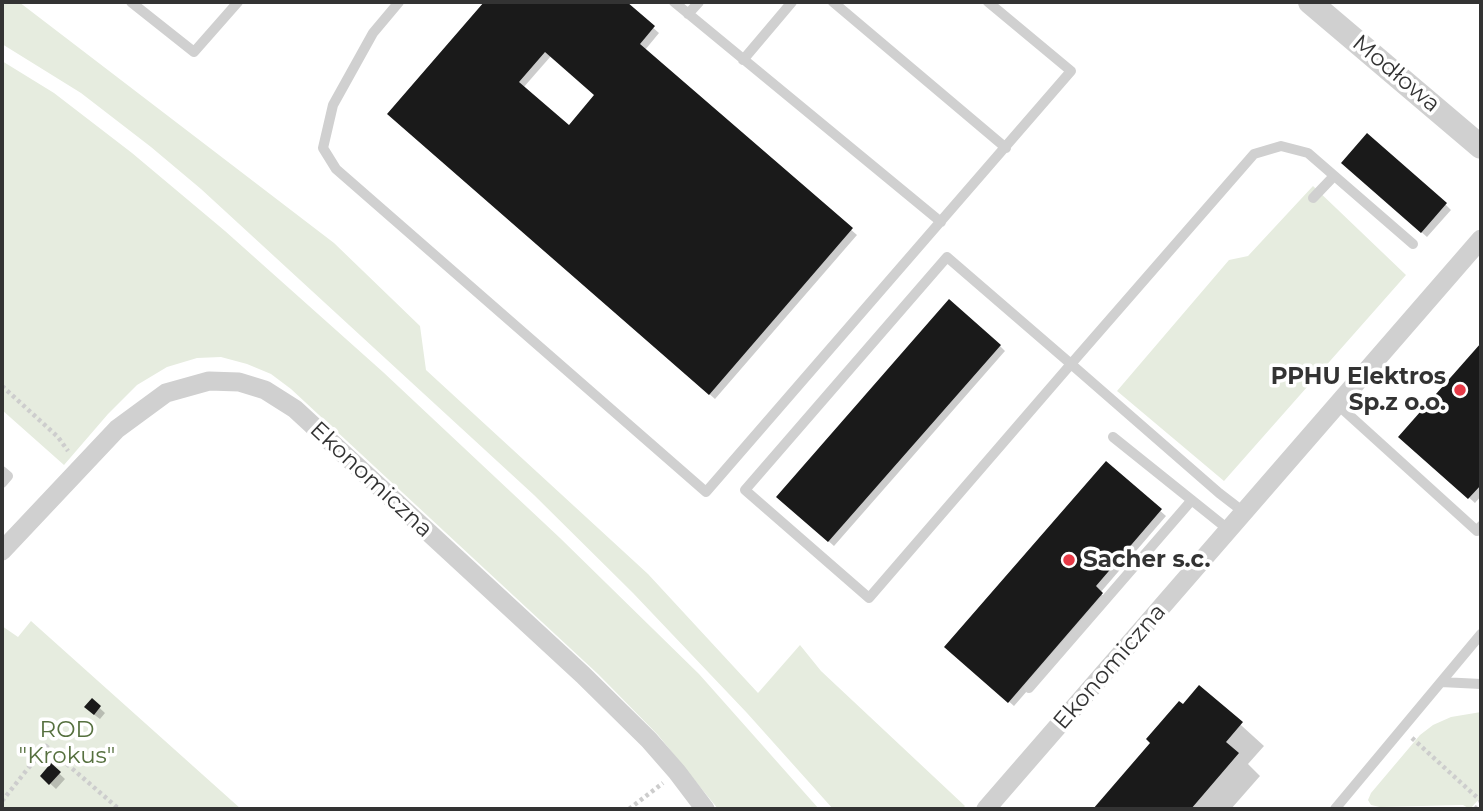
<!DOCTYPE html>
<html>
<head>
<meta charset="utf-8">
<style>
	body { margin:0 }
	#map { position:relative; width:1483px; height:811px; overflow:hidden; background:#fff; font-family:Montserrat,sans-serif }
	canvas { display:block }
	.frame { position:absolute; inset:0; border:4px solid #333; pointer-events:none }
</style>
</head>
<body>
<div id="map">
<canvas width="1483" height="811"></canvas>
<div class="frame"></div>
</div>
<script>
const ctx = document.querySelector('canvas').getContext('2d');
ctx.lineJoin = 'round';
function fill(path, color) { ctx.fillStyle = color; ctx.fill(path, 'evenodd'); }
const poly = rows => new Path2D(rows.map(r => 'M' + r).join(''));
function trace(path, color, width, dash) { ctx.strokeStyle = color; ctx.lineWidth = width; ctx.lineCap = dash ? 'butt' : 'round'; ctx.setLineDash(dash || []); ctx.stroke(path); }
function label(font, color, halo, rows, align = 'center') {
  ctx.font = font + ' Montserrat,sans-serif'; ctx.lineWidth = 7; ctx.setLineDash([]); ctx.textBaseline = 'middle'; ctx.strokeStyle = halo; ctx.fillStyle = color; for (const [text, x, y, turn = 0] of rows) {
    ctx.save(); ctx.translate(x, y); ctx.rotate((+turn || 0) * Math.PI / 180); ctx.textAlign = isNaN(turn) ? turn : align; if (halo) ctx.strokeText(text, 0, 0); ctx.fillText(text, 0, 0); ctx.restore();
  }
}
const green = poly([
	[2,2,19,2,334,243,420,326,426,370,648,574,758,693,800,645,821,671,965,806,962,809,833,809,747,713,633,593,534,495,201,189,151,147,81,93,2,44],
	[2,61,54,93,132,153,225,231,383,372,560,538,699,674,819,809,718,809,658,735,598,674,291,389,271,374,247,364,221,357,197,358,167,367,137,385,108,414,64,465,2,410],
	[1313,186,1406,275,1224,481,1117,391,1229,260,1248,256],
	[31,621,241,809,2,809,2,626,18,637],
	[1481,712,1481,797,1470,809,1463,805,1380,807,1371,805,1368,800,1371,793,1420,735,1433,725,1451,717]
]);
const shadow = poly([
	[486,2,624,2,659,33,645,50,857,235,715,399,389,114],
	[551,56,596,95,569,128,523,88],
	[1349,168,1446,205,1451,210,1427,237],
	[1481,345,1481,496,1475,503,1401,437],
	[1000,346,1005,351,834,546,784,502],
	[1106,463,1166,516,1100,593,1107,599,1014,706,952,652],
	[1199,687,1264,746,1248,764,1260,776,1231,809,1095,809],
	[92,701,105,713,100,719,92,713],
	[51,766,65,779,56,789,42,776]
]);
const building = poly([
	[484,2,627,2,655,26,640,44,853,228,709,395,387,114],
	[545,52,594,95,569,125,519,82],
	[1367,133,1447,203,1421,233,1341,163],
	[949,299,1001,345,828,542,776,497],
	[1481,343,1481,485,1468,499,1398,437],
	[1106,461,1162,509,1096,586,1103,593,1008,703,944,647],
	[1199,685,1243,722,1226,742,1239,753,1191,809,1093,809,1150,743,1146,739,1179,701,1183,704],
	[92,698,101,706,94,715,84,707],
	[51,763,61,772,49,785,40,776]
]);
const path = poly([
	[2,386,58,437,68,451],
	[1412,738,1481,801],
	[2,801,46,746,119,809],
	[629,809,663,783],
	[1475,809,1481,803]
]);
const service = poly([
	[131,2,194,52,238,2],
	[399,2,373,33,333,105,323,148,336,169,706,492,1071,71,988,2],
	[674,2,941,222],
	[833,2,1006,148],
	[688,14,699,2],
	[743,60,792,2],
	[1313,198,1334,176],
	[1338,405,1477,531,1481,526],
	[1113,437,1229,530],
	[2,471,8,476,2,483],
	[1245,513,1219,493,1071,364,947,257,745,490,869,598,1071,364,1254,154,1281,146,1308,153,1413,244],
	[1441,682,1481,684],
	[1029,688,1191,501],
	[1335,809,1481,634]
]);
const minor = poly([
	[2,551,117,429,166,393,209,381,239,382,265,390,295,409,583,675,649,740,677,772,705,809],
	[986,809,1481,239]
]);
const tertiary = poly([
	[1310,2,1481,147]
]);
const markers = [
	[1460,390,7,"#e63946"],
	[1069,560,7,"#e63946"]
];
const streetNames = [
	["Modłowa",1396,74,40],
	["Ekonomiczna",371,480,43],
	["Ekonomiczna",1110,667,-49]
];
const poiNames = [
	["PPHU Elektros",1446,377],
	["Sp.z o.o.",1446,403],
	["Sacher s.c.",1083,560,"left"]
];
const parkNames = [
	["ROD",67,730],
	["\"Krokus\"",67,756]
];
fill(green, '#e6ecdf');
fill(shadow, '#0003');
fill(building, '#1a1a1a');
trace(path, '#cdcdcd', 4.5, [3.5, 3.5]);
trace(service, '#d0d0d0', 10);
trace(minor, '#d0d0d0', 19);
trace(tertiary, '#d0d0d0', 24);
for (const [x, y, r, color] of markers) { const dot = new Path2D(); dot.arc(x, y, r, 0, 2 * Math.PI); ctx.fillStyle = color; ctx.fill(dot); trace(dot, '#fff', 2.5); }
label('23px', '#333', '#fff', streetNames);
label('bold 23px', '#333', '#fff', poiNames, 'right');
label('23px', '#56703f', '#fff', parkNames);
</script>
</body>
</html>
